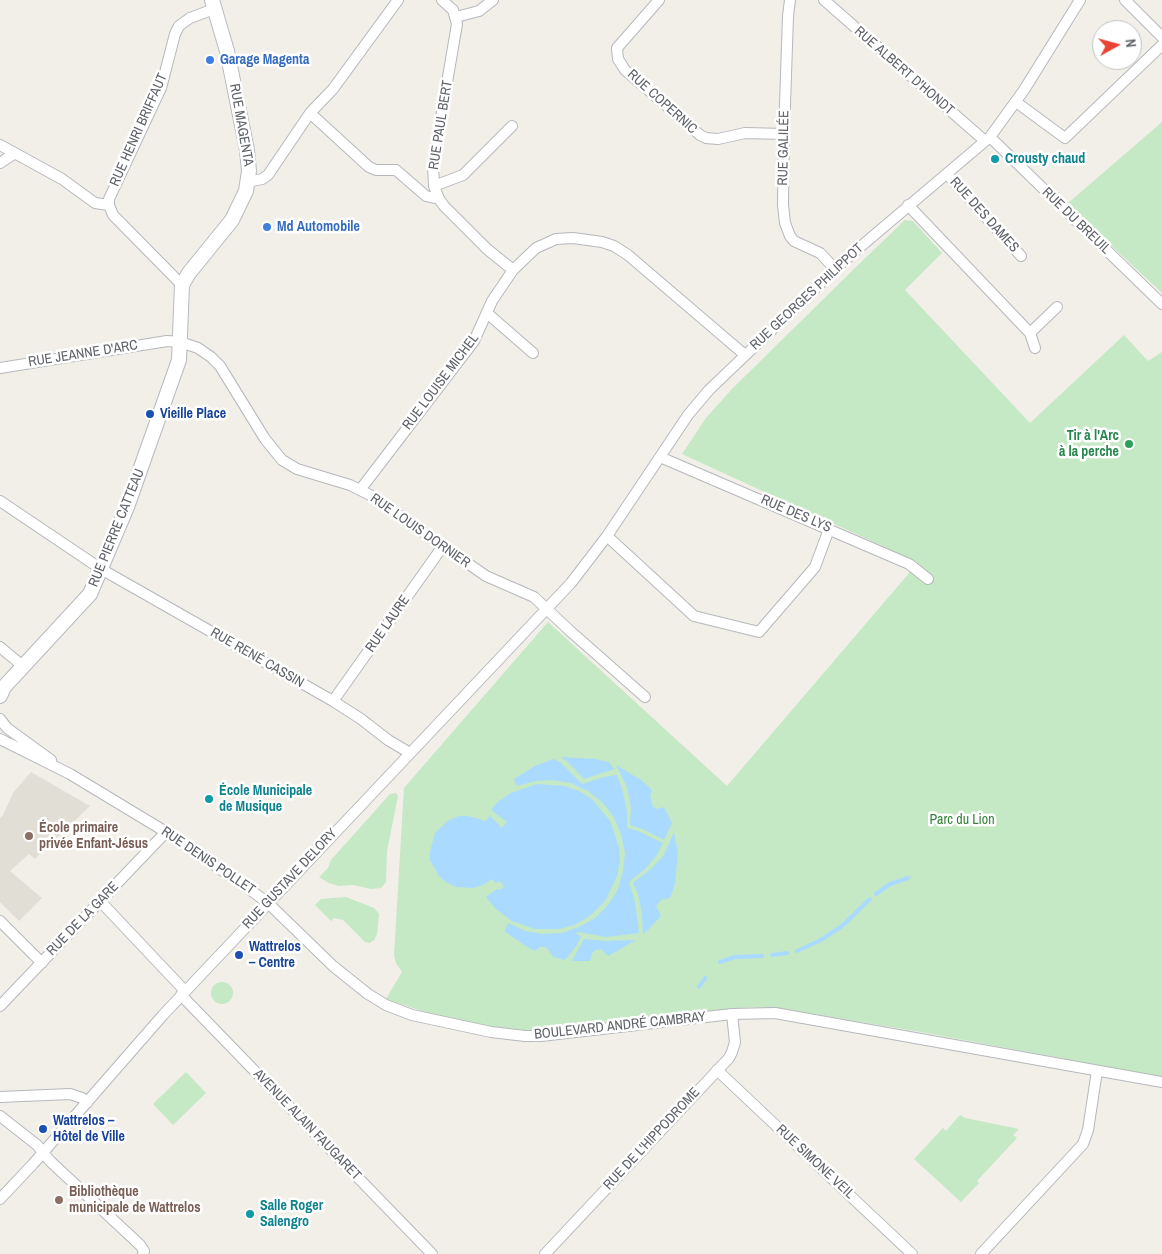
<!DOCTYPE html>
<html>
<head>
<meta charset="utf-8">
<style>
	body { margin:0 }
	#map { position:relative; width:1162px; height:1254px; overflow:hidden; background:#f1efe8; font-family:"Archivo Narrow",sans-serif }
	canvas { display:block }
	.north { position:absolute; left:1092px; top:20px; width:50px; height:50px; box-sizing:border-box; background:#fff; border:1px solid #bfc1c3; border-radius:50%; rotate:83deg; font-size:14px; font-weight:700; line-height:20px; text-align:center; color:#5f6368 }
	.north::after { content:''; display:block; margin:auto; width:18px; height:22px; background:#ea4335; clip-path:polygon(50% 0,100% 100%,50% 72%,0 100%) }
</style>
</head>
<body>
<div id="map">
<canvas width="1162" height="1254"></canvas>
<div class="north">N</div>
</div>
<script>
const ctx = document.querySelector('canvas').getContext('2d');
ctx.lineJoin = 'round';
function fill(path, color) { ctx.fillStyle = color; ctx.fill(path, 'evenodd'); }
const poly = rows => new Path2D(rows.map(r => 'M' + r).join(''));
function trace(path, color, width, dash) { ctx.strokeStyle = color; ctx.lineWidth = width; ctx.lineCap = dash ? 'butt' : 'round'; ctx.setLineDash(dash || []); ctx.stroke(path); }
function label(font, color, halo, rows, align = 'center') {
  ctx.font = font + ' "Archivo Narrow",sans-serif'; ctx.lineWidth = 5; ctx.setLineDash([]); ctx.textBaseline = 'middle'; ctx.strokeStyle = halo; ctx.fillStyle = color; for (const [text, x, y, turn = 0] of rows) {
    ctx.save(); ctx.translate(x, y); ctx.rotate((+turn || 0) * Math.PI / 180); ctx.textAlign = isNaN(turn) ? turn : align; if (halo) ctx.strokeText(text, 0, 0); ctx.fillText(text, 0, 0); ctx.restore();
  }
}
const education = poly([
	[31,772,90,806,35,859,29,854,10,871,42,898,19,921,0,902,0,818,3,815,13,793]
]);
const green = poly([
	[1162,122,1162,293,1067,204],
	[905,220,913,221,942,253,905,290,1030,423,1124,335,1148,361,1162,352,1162,1077,921,1032,789,1010,753,1007,622,1019,531,1031,451,1021,386,999,402,972,396,963,394,955,404,788,548,622,727,786,916,565,917,562,682,454,706,418,732,389,856,267],
	[396,793,398,796,387,851,386,882,381,888,371,889,353,885,339,886,329,883,319,877,328,868,331,860,390,794],
	[346,897,374,908,379,914,377,934,374,940,370,943,365,942,343,920,334,918,331,921,315,905,321,899],
	'211 993a11 11 0 1 1 22 0a11 11 0 1 1-22 0Z',
	[186,1072,206,1093,173,1125,153,1104],
	[960,1115,965,1118,1019,1129,1013,1135,1017,1138,977,1181,979,1183,961,1202,914,1159,943,1128,946,1131]
]);
const water = poly([
	[561,757,595,759,609,762,614,769,584,779,570,764],
	[554,759,561,763,582,784,603,777,617,775,623,792,627,812,627,828,638,831,663,843,656,856,645,869,629,882,635,902,639,933,606,937,578,932,576,934,581,936,577,945,565,960,553,957,548,949,545,947,540,947,535,951,526,946,505,932,508,923,525,931,543,934,562,933,579,927,595,918,608,905,618,889,623,871,625,853,621,834,614,817,603,803,588,791,571,783,553,780,535,781,517,786,514,779,535,766],
	[616,765,641,780,652,790,650,796,653,807,658,809,664,807,672,823,664,840,645,830,630,825,631,808,627,787],
	[537,784,564,786,579,791,593,800,610,821,619,847,620,860,617,876,605,901,594,912,585,919,574,925,559,929,535,929,512,921,496,909,486,897,497,889,499,890,504,887,500,881,496,883,492,879,483,885,473,888,456,887,446,882,439,876,430,860,430,852,435,833,448,821,459,816,468,816,485,821,490,816,502,828,507,822,491,810,498,802,511,793],
	[674,832,678,852,675,884,670,898,661,900,656,906,661,916,643,935,642,914,638,894,633,883,652,868,664,855],
	[584,939,605,941,636,940,608,956,601,949,595,950,592,953,590,961,572,961]
]);
const stream = poly([
	[876,894,890,884,908,878],
	[797,951,819,941,842,926,870,899],
	[772,955,787,953],
	[720,962,735,957,762,956],
	[699,987,705,978]
]);
const street = poly([
	[442,0,453,10,457,24,433,165,434,186,439,199,444,206,487,249,513,270,536,248,556,239,573,238,602,242,614,246,628,255,745,355],
	[659,0,617,48,618,59,625,70,700,135,706,138,718,139,745,133,784,134],
	[790,0,788,16,784,134,783,205,785,223,790,236,794,241,820,253,836,270],
	[824,0,985,141],
	[1125,0,1162,37],
	[456,17,479,11,493,0],
	[1016,102,1065,138,1162,45],
	[310,113,333,89,398,0],
	[990,137,1162,304],
	[0,145,62,179,95,203,109,205],
	[0,163,15,153],
	[947,174,1021,256],
	[248,182,262,179,268,175,310,113,369,167,376,170,396,170,426,196,439,199],
	[434,186,463,175,512,126],
	[908,205,1030,333,1035,348],
	[182,285,113,215,109,205,109,199,161,88,175,34,179,26,190,18,214,9],
	[487,313,533,353],
	[1030,333,1057,307],
	[0,368,167,341,180,342,198,348,211,357,220,366,265,439,282,460,297,469,350,485,370,495,486,576,534,597,569,630,645,697],
	[660,457,909,564,928,579],
	[360,490,474,341,492,301,513,270],
	[0,501,101,569,333,701,361,719,388,740,410,753],
	[607,536,694,616,759,632,815,567,829,529],
	[0,647,24,667],
	[333,701,443,546],
	[0,719,7,728,51,760],
	[0,739,70,774,166,832,245,886,268,903,333,966,368,994,386,1005,412,1015,491,1032,525,1036,541,1036,732,1014,775,1013,1162,1082],
	[100,901,185,991],
	[0,921,42,963],
	[181,995,432,1254],
	[0,1006,166,832],
	[717,1070,912,1254],
	[0,1097,70,1094,82,1098,87,1103],
	[0,1116,37,1145,50,1161,140,1245,144,1251,143,1254],
	[0,1199,33,1164,163,1015,571,583,607,536,688,415,709,390,846,259,990,137,1024,90,1080,0],
	[545,1254,729,1058,732,1052,735,1042,732,1014],
	[981,1254,1083,1144,1088,1130,1097,1071]
]);
const secondary = poly([
	[0,696,4,687,90,594,127,507,179,360,182,285,189,273,232,220,246,191,249,171,247,150,227,51,212,0]
]);
const markers = [
	[210,60,5,"#3f7fe0"],
	[995,159,5,"#0f9aa8"],
	[267,227,5,"#3f7fe0"],
	[150,414,5,"#1a4fb4"],
	[1129,444,5,"#2e9e5b"],
	[209,799,5,"#0f9aa8"],
	[29,836,5,"#8d6e63"],
	[239,955,5,"#1a4fb4"],
	[43,1129,5,"#1a4fb4"],
	[59,1200,5,"#8d6e63"],
	[250,1214,5,"#0f9aa8"]
];
const shopNames = [
	["Garage Magenta",220,60],
	["Md Automobile",277,227]
];
const streetNames = [
	["RUE ALBERT D'HONDT",904,71,41],
	["RUE COPERNIC",662,102,42],
	["RUE MAGENTA",241,125,80],
	["RUE PAUL BERT",441,125,-81],
	["RUE HENRI BRIFFAUT",139,130,-66],
	["RUE GALILÉE",784,148,-89],
	["RUE DES DAMES",984,215,48],
	["RUE DU BREUIL",1076,221,44],
	["RUE GEORGES PHILIPPOT",807,297,-43],
	["RUE JEANNE D'ARC",83,354,-9],
	["RUE LOUISE MICHEL",441,382,-53],
	["RUE DES LYS",796,514,23],
	["RUE PIERRE CATTEAU",117,528,-68],
	["RUE LOUIS DORNIER",420,531,35],
	["RUE LAURE",388,624,-55],
	["RUE RENÉ CASSIN",257,658,30],
	["RUE DENIS POLLET",208,861,34],
	["RUE GUSTAVE DELORY",290,879,-47],
	["RUE DE LA GARE",83,919,-46],
	["BOULEVARD ANDRÉ CAMBRAY",620,1026,-6],
	["AVENUE ALAIN FAUGARET",307,1125,46],
	["RUE DE L'HIPPODROME",652,1139,-47],
	["RUE SIMONE VEIL",815,1162,43]
];
const cultureNames = [
	["Crousty chaud",1005,159],
	["École Municipale",219,791],
	["de Musique",219,807],
	["Salle Roger",260,1206],
	["Salengro",260,1222]
];
const transitNames = [
	["Vieille Place",160,414],
	["Wattrelos",249,947],
	["– Centre",249,963],
	["Wattrelos –",53,1121],
	["Hôtel de Ville",53,1137]
];
const leisureNames = [
	["Tir à l'Arc",1119,436],
	["à la perche",1119,452]
];
const parkNames = [
	["Parc du Lion",962,820]
];
const educationNames = [
	["École primaire",39,828],
	["privée Enfant-Jésus",39,844],
	["Bibliothèque",69,1192],
	["municipale de Wattrelos",69,1208]
];
fill(education, '#e1ded6');
fill(green, '#c5e8c5');
fill(water, '#aadaff');
trace(stream, '#aadaff', 4);
trace(street, '#b5b8bc', 12);
trace(secondary, '#b6babf', 16);
trace(street, '#fff', 10);
trace(secondary, '#fff', 14);
for (const [x, y, r, color] of markers) { const dot = new Path2D(); dot.arc(x, y, r, 0, 2 * Math.PI); ctx.fillStyle = color; ctx.fill(dot); trace(dot, '#fff', 2); }
label('bold 14px', '#366cbe', '#fff', shopNames, 'left');
label('14px', '#5f6368', '#fff', streetNames);
label('bold 14px', '#0d838f', '#fff', cultureNames, 'left');
label('bold 14px', '#164399', '#fff', transitNames, 'left');
label('bold 14px', '#27864d', '#fff', leisureNames, 'right');
label('14px', '#348238', '#fff', parkNames);
label('bold 14px', '#785e54', '#fff', educationNames, 'left');
</script>
</body>
</html>
